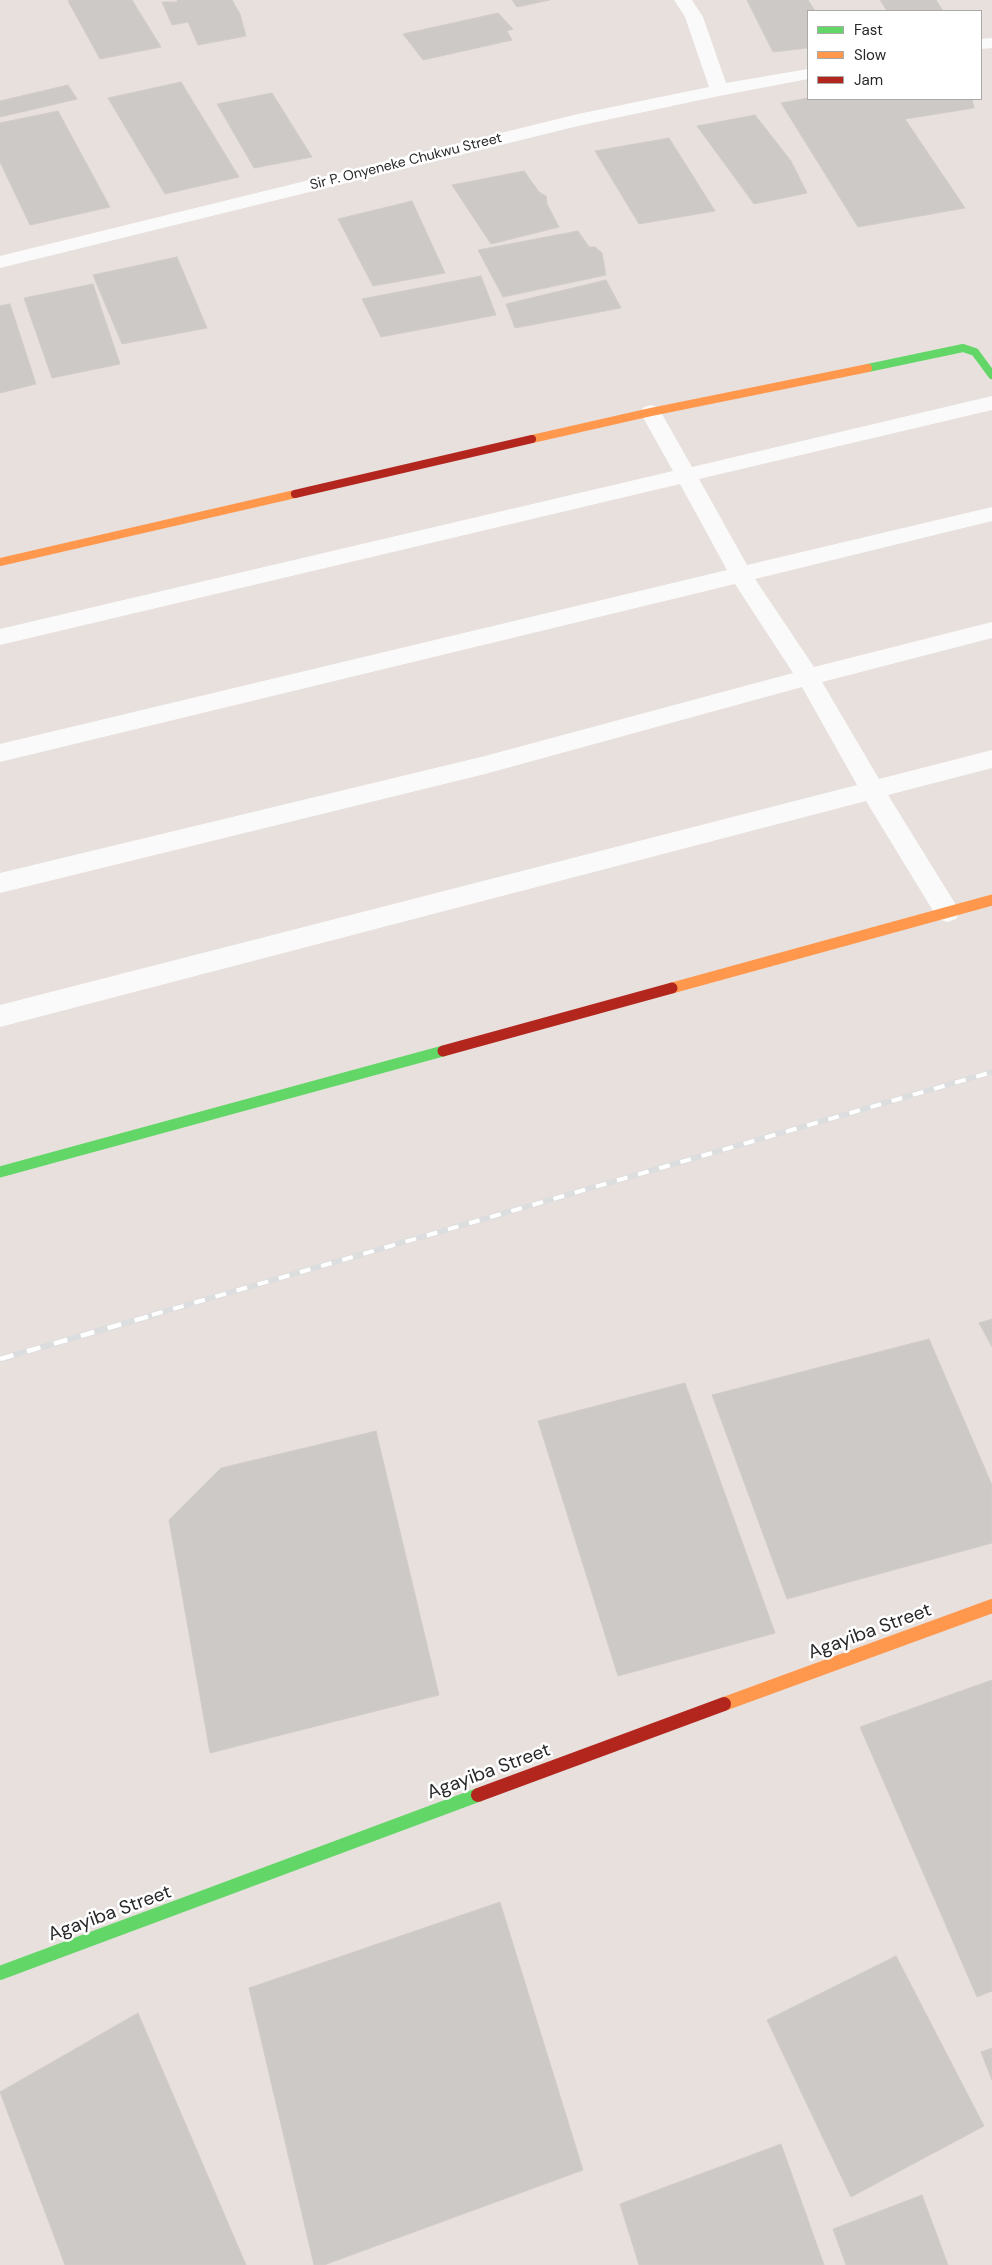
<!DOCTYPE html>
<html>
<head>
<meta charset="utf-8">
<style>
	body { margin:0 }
	#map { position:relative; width:992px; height:2265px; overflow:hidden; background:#e7e0dd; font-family:"DM Sans",sans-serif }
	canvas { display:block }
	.legend { position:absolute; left:807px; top:10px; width:175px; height:90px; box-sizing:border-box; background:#fff; border:1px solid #a9a9a9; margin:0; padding:6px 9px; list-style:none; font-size:15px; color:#282828 }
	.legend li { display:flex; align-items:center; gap:10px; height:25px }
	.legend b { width:25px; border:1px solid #a9a9a9 }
</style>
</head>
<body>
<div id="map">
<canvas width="992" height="2265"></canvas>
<ul class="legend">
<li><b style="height:6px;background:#63d668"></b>Fast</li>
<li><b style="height:6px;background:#ff974d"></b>Slow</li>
<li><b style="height:6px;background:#b3261e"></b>Jam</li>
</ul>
</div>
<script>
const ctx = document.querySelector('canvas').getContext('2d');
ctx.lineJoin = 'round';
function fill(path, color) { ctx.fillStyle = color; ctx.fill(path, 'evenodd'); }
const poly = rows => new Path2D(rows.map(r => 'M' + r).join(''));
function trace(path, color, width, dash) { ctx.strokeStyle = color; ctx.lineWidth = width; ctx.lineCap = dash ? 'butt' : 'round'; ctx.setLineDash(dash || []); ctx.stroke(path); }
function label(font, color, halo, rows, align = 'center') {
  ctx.font = font + ' "DM Sans",sans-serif'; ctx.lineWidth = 5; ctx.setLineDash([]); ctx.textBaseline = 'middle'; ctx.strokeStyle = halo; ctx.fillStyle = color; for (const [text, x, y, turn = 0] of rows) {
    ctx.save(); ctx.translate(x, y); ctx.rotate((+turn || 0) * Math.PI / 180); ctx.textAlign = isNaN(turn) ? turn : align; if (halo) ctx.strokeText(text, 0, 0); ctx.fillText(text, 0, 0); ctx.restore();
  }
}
const building = poly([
	[73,0,132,0,161,47,100,59,68,1,73,0],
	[177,0,232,0,240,14,246,36,198,45,188,22,172,25,162,2,178,2,177,0],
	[512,0,550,0,517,7,512,0],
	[747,0,808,0,815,11,808,11,808,48,773,52,747,0],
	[880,0,936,0,943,11,887,11,880,0],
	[498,13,513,29,507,31,512,40,423,60,403,34,498,13],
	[181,82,239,177,165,194,108,98,181,82],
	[68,85,77,99,0,117,0,101,68,85],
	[272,93,312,157,254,168,217,104,272,93],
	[808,98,972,99,974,108,905,119,965,208,858,227,781,103,808,98],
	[58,111,110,207,30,225,0,162,0,123,58,111],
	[755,115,791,161,807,193,754,204,697,126,755,115],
	[669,138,715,211,639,224,595,151,669,138],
	[524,171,539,192,546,196,547,204,559,227,491,244,452,185,524,171],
	[412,201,445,273,373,286,338,219,412,201],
	[578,231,589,247,595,247,602,253,606,275,503,297,478,250,578,231],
	[177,257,207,328,122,344,93,275,177,257],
	[481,276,496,315,381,337,362,299,481,276],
	[606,280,621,308,515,328,506,304,606,280],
	[93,284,120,364,52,378,24,298,93,284],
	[10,304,36,384,0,393,0,306,10,304],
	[992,1319,992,1347,979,1323,992,1319],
	[929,1339,992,1485,992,1543,787,1599,712,1395,929,1339],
	[685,1383,775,1633,618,1676,538,1421,685,1383],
	[376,1431,439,1695,210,1753,169,1520,221,1468,376,1431],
	[992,1680,992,1991,977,1997,860,1727,992,1680],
	[500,1902,583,2170,324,2265,314,2265,249,1988,500,1902],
	[896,1956,984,2126,851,2197,767,2020,896,1956],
	[138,2013,246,2265,65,2265,0,2092,138,2013],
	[992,2048,992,2080,981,2052,992,2048],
	[781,2144,824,2265,639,2265,620,2204,781,2144],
	[922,2195,948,2265,846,2265,833,2229,922,2195]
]);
const street = poly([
	[674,0,692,0,703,17,726,83,808,69,808,79,719,96,578,126,0,268,0,256,578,114,709,87,685,17,674,0],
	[992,38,992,48,981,49,981,39,992,38],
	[992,396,992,410,699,479,747,565,992,507,992,521,755,579,814,667,992,622,992,638,822,682,879,779,992,750,992,768,888,795,956,905,960,912,956,919,947,922,938,919,866,801,0,1027,0,1005,857,785,802,687,485,774,0,893,0,873,485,756,793,673,735,584,0,762,0,744,727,570,680,484,0,645,0,629,673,471,640,412,644,407,651,405,658,407,692,467,992,396]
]);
const fastFar2 = poly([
	[868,368,963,348,975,352,992,375]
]);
const fastFar1 = poly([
	[0,1172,443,1051]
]);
const fast = poly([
	[0,1973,478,1795]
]);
const slowFar2 = poly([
	[532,439,651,412,868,368],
	[0,562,295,494]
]);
const slowFar1 = poly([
	[672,988,992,900]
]);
const slow = poly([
	[724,1704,992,1606]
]);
const jamFar2 = poly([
	[295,494,532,439]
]);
const jamFar1 = poly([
	[443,1051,672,988]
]);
const jam = poly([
	[478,1795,724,1704]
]);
const railFar1 = poly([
	[152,1315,992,1072]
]);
const rail = poly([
	[0,1359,157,1314]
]);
const farStreetnames = [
	["Sir P. Onyeneke Chukwu Street",406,162,-14]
];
const nearStreetnames = [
	["Agayiba Street",870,1632,-20],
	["Agayiba Street",489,1772,-20],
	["Agayiba Street",110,1914,-20]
];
fill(building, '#cdc9c6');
trace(building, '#d2ccc9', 1);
fill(street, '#fbfafa');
trace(fastFar2, '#63d668', 8);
trace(fastFar1, '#63d668', 11);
trace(fast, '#63d668', 14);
trace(slowFar2, '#ff974d', 8);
trace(slowFar1, '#ff974d', 11);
trace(slow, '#ff974d', 14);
trace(jamFar2, '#b3261e', 8);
trace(jamFar1, '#b3261e', 11);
trace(jam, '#b3261e', 14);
trace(railFar1, '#dcddde', 5.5);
trace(rail, '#dcddde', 6);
trace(railFar1, '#fff', 4, [11]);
trace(rail, '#fff', 4.5, [14]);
label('14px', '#282828', '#fff', farStreetnames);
label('19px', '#282828', '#fff', nearStreetnames);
</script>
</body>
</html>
